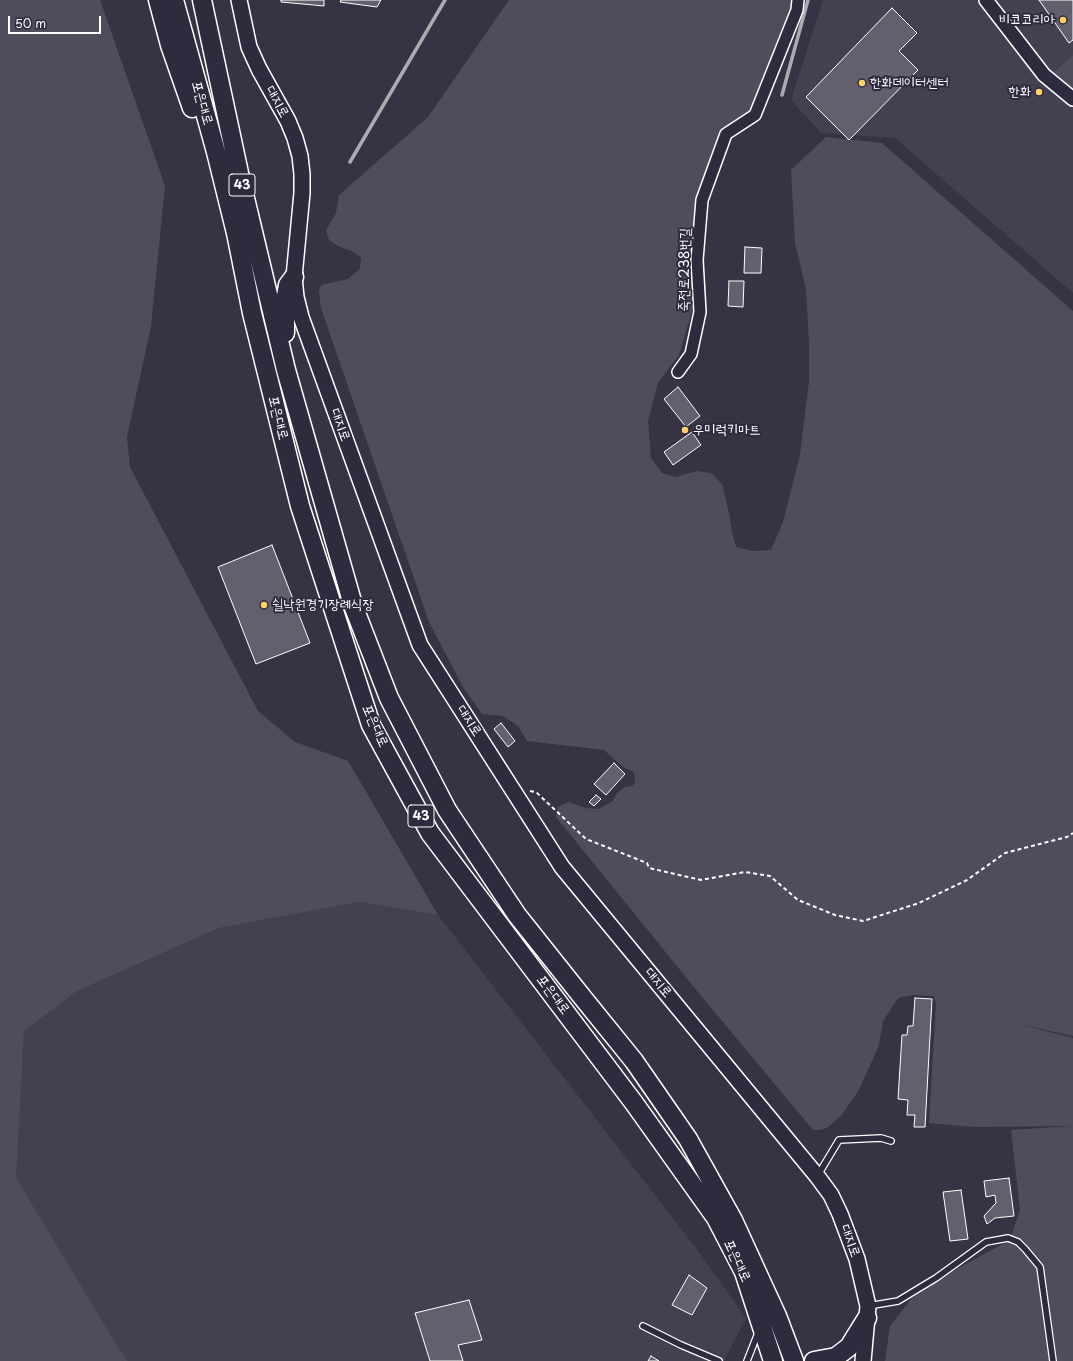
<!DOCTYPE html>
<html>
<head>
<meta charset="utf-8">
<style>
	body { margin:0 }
	#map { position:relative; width:1073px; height:1361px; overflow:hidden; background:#373345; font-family:"Playpen Sans",sans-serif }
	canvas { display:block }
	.scale { position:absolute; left:8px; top:16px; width:93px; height:18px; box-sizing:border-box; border:2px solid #fff; border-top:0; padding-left:5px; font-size:12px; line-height:14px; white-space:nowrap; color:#fff; -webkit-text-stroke:3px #2f2a3d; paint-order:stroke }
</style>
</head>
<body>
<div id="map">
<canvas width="1073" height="1361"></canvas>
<div class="scale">50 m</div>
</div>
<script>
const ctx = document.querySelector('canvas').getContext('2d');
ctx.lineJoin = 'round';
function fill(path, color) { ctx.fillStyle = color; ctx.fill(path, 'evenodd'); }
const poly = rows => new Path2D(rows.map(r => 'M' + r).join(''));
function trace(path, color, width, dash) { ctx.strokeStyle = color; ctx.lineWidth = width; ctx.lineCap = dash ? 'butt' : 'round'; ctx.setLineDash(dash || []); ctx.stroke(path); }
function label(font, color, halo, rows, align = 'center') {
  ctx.font = font + ' "Playpen Sans","Poor Story",sans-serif'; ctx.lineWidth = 4; ctx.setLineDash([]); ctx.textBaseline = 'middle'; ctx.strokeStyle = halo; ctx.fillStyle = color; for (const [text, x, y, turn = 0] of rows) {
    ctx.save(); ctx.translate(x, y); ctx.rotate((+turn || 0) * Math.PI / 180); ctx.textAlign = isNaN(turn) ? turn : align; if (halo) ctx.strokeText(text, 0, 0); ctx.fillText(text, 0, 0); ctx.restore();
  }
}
const built = poly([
	[823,0,1073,0,1073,293,895,138,821,133,791,100],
	[359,902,438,915,696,1248,746,1318,724,1361,128,1361,118,1347,12,1172,24,1031,77,991,219,928]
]);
const green = poly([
	[0,0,100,0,165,186,151,326,127,437,130,467,258,711,295,742,348,761,438,915,359,902,219,928,77,991,24,1031,16,1178,118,1347,128,1361,0,1361],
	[509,0,792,0,791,7,750,112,720,133,697,194,691,263,692,311,679,355,658,383,648,421,651,458,662,473,675,477,697,471,711,473,722,484,729,513,732,532,736,547,753,551,771,550,783,522,800,455,809,381,809,342,806,289,795,243,791,170,826,137,882,143,1073,311,1073,1036,1018,1024,1073,1038,1073,1361,885,1361,890,1326,911,1299,951,1272,1010,1240,1020,1210,1011,1130,1072,1126,974,1127,929,1123,936,1003,933,996,913,995,898,998,883,1021,879,1045,859,1090,841,1116,827,1128,820,1130,813,1130,702,997,556,817,558,807,569,802,586,808,598,809,613,801,616,794,625,787,632,786,635,783,634,772,623,767,604,750,527,741,518,726,503,716,482,714,463,687,429,622,321,308,319,291,321,285,348,279,360,269,361,258,352,251,340,247,329,240,326,230,336,213,339,195,428,117],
	[1073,55,1073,89,1054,72]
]);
const stream = poly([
	[782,95,808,0],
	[350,162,445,0]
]);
const building = poly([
	[281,0,324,0,324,6,281,2,281,0],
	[341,0,381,0,377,7,340,2,341,0],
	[1039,0,1073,0,1073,40,1069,43,1039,0],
	[892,8,917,33,899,51,918,70,849,140,806,97,892,8],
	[745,247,762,248,761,273,744,273,745,247],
	[729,281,744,281,743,307,728,306,729,281],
	[678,387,700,416,686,427,664,399,678,387],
	[692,432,701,445,673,465,664,452,692,432],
	[272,545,310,643,256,664,218,567,272,545],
	[501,723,515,741,508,747,494,729,501,723],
	[614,763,625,774,606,795,594,784,614,763],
	[596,795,601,799,594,806,589,802,596,795],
	[915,998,932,999,925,1127,914,1127,915,1115,907,1115,908,1100,898,1099,902,1035,907,1035,908,1026,913,1026,915,998],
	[1009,1178,1014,1216,995,1218,987,1224,984,1216,996,1203,995,1195,986,1197,984,1181,1009,1178],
	[961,1190,968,1239,950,1241,943,1192,961,1190],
	[689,1275,707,1288,692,1315,672,1305,689,1275],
	[469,1300,482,1340,458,1345,463,1361,430,1361,415,1313,469,1300],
	[651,1356,659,1361,648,1361,651,1356]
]);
const path = poly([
	[530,791,536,792,586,839,647,863,649,868,701,880,745,872,770,876,798,900,835,915,863,921,919,903,967,880,1005,853,1067,837,1073,833]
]);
const service = poly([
	[818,1175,839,1140,881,1138,891,1141],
	[868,1306,898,1301,936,1278,986,1242,1008,1238,1018,1242,1025,1249,1040,1267,1053,1361],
	[643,1326,681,1345,719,1361],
	[747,1361,758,1333]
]);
const minor = poly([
	[678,372,691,354,700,312,697,260,702,200,726,134,755,115,797,10,798,0]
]);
const tertiary = poly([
	[986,0,1044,75,1073,99]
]);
const secondary = poly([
	[239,0,249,47,259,69,288,121,295,138,300,156,302,174,302,193,294,277,296,297,301,317,420,645,562,867,817,1176,831,1195,840,1214,857,1259,868,1306,863,1361]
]);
const trunk = poly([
	[158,0,170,45,192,108],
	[174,0,216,152,236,233,252,313,300,506,371,725,430,833,634,1103,716,1218,744,1272,773,1361],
	[202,0,239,173,286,370,353,605,389,698,447,810,517,915,583,998,634,1061,688,1139,733,1220,777,1316,794,1361],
	[285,333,285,302,288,285,294,277],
	[814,1361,836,1357,849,1347,867,1318]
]);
const markers = [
	[1063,20,4,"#ffd166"],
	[862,83,4,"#ffd166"],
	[1039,92,4,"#ffd166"],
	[685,430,4,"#ffd166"],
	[264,605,4,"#ffd166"]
];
const shields = [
	[242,185,26],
	[421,816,26]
];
const shieldNames = [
	["43",242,185],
	["43",421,816]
];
const poiNames = [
	["비코코리아",1055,20,"right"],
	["한화데이터센터",870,83],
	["한화",1031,92,"right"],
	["우미럭키마트",693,430],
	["쉴낙원경기장례식장",272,605]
];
const streetNames = [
	["대지로",277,102,61],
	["포은대로",202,103,74],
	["죽전로238번길",685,270,-89],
	["포은대로",278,418,76],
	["대지로",340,425,70],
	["대지로",469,721,57],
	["포은대로",375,726,66],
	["대지로",658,983,50],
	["포은대로",553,995,53],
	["대지로",850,1241,70],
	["포은대로",737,1261,65]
];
fill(built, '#444051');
fill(green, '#514c5c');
trace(stream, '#adabb2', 3.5);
fill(building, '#635f6d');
trace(building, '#fff', 1);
trace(service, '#fff', 8);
trace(minor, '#fff', 14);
trace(tertiary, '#fff', 16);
trace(secondary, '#fff', 18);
trace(trunk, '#fff', 21);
trace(path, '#fff', 2, [4, 3]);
trace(service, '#2f2a3d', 5.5);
trace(minor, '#2f2a3d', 11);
trace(tertiary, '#2f2a3d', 13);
trace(secondary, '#2f2a3d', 15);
trace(trunk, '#2f2a3d', 18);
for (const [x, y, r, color] of markers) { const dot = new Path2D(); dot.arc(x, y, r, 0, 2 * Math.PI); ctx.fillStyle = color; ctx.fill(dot); trace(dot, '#2f2a3d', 1.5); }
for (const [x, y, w] of shields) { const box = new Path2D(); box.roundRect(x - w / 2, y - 11, w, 22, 3); ctx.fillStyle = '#2f2a3d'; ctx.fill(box); trace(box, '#fff', 1); }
label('bold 13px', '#fff', null, shieldNames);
label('14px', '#fff', '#2f2a3d', poiNames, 'left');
label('14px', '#fff', '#2f2a3d', streetNames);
</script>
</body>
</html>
